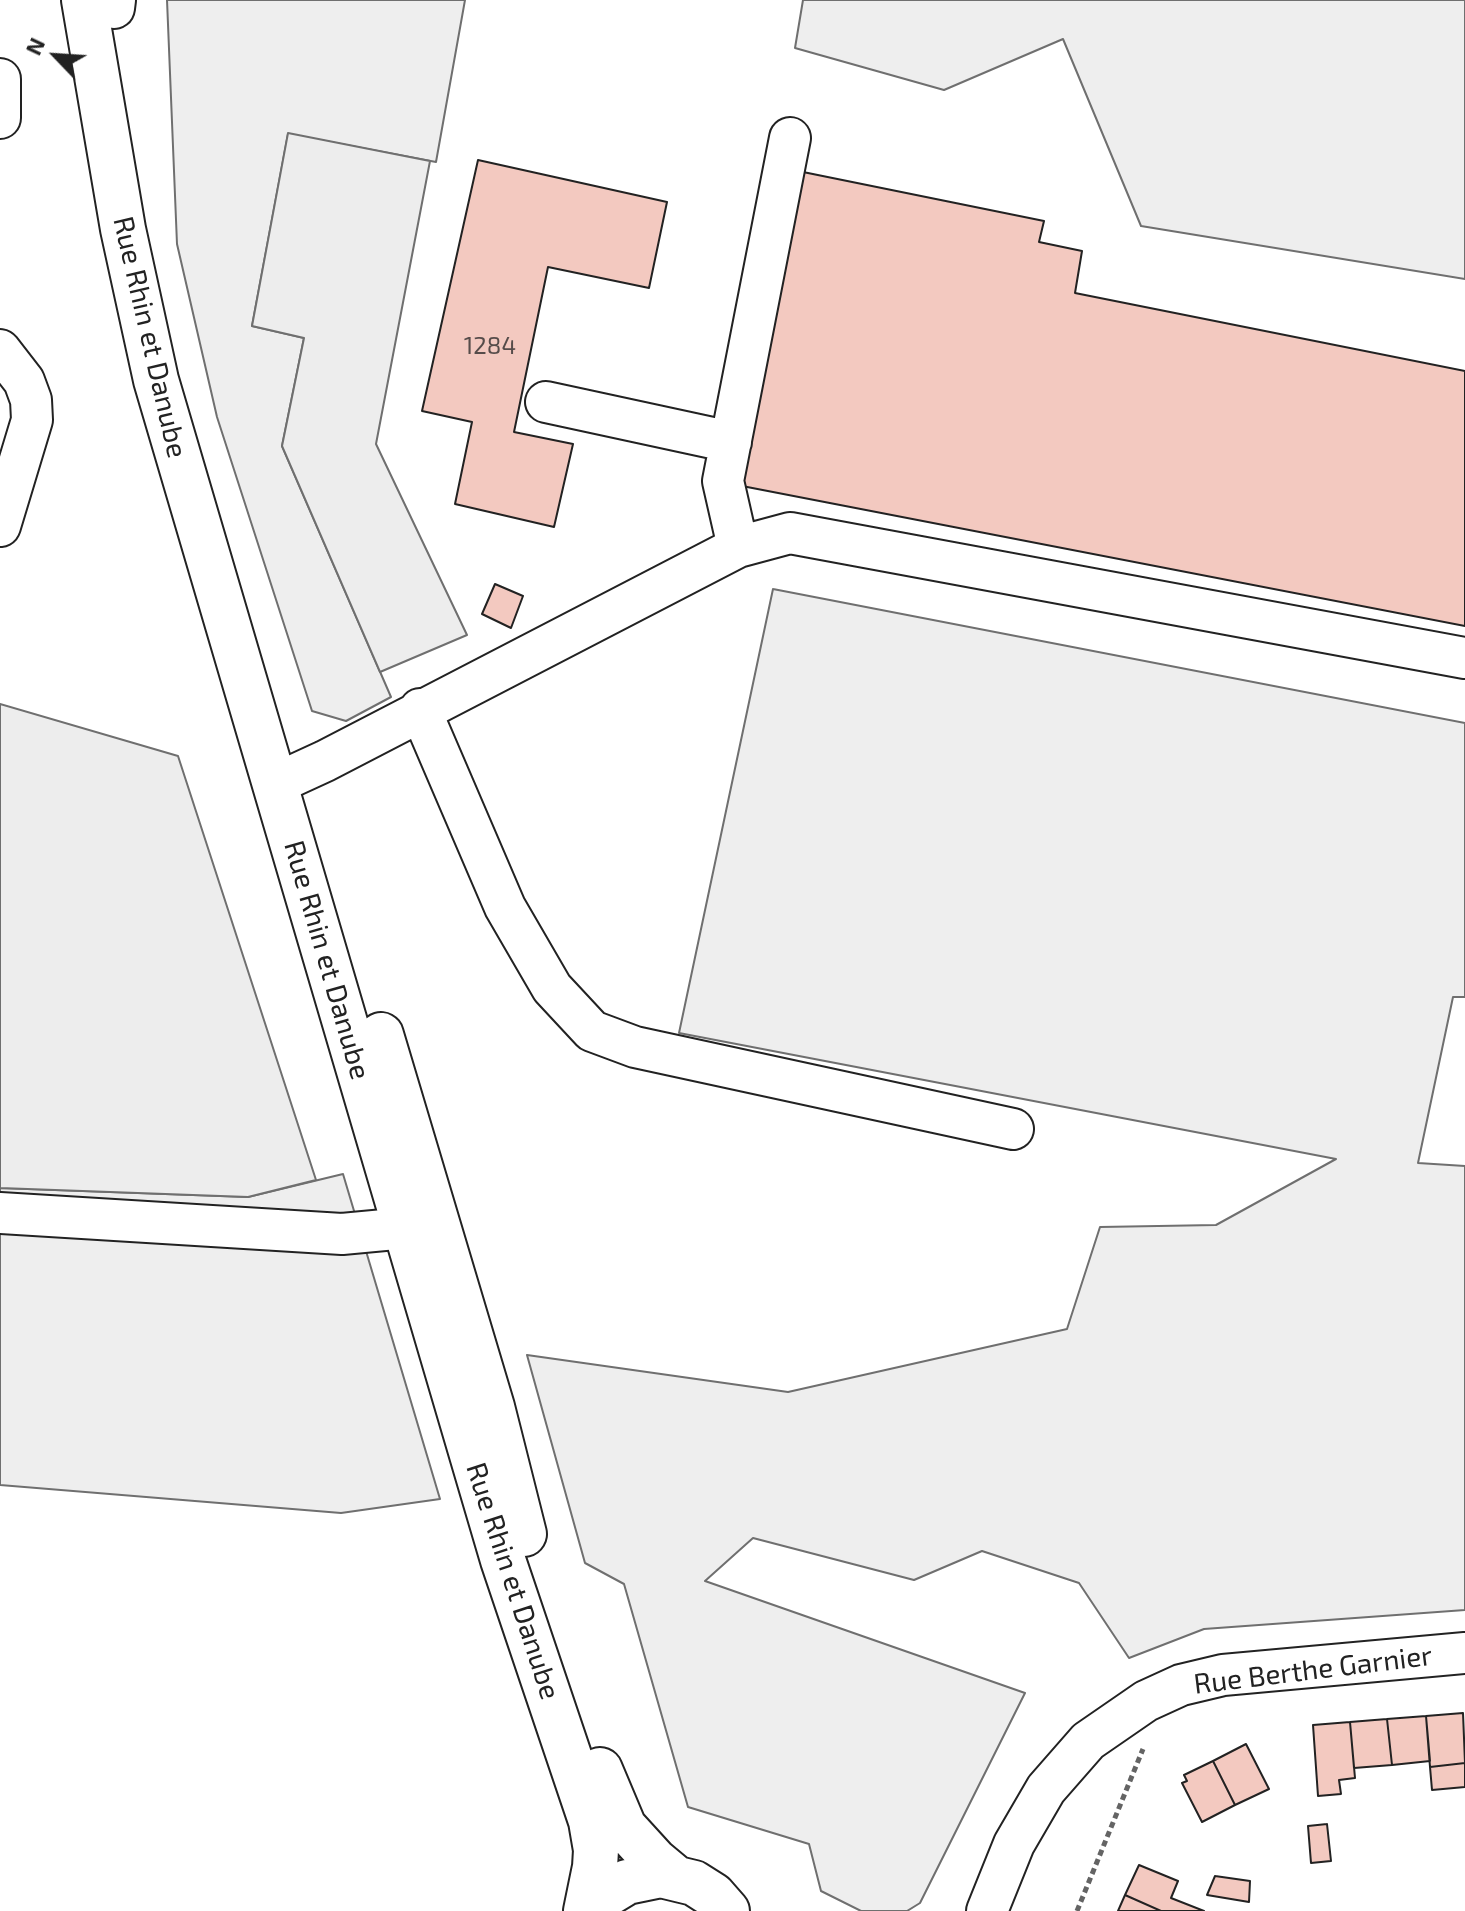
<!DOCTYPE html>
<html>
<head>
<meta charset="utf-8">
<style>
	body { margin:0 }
	#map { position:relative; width:1465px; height:1911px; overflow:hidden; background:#fff; font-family:"Exo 2",sans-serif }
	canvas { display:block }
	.north { position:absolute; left:16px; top:16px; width:80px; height:80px; -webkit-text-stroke:6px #fff; paint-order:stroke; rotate:295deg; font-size:22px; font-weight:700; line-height:32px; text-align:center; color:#222 }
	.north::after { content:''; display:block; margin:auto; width:28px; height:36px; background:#222; clip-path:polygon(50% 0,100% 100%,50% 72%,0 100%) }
</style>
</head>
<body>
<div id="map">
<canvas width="1465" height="1911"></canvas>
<div class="north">N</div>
</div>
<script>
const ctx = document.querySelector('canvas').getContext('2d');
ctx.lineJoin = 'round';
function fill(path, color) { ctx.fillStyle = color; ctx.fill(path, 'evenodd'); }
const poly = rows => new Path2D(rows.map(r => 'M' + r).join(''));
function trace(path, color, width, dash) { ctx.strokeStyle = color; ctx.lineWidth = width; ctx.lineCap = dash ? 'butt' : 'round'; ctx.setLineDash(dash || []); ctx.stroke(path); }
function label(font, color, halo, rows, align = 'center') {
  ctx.font = font + ' "Exo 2",sans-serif'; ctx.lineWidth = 6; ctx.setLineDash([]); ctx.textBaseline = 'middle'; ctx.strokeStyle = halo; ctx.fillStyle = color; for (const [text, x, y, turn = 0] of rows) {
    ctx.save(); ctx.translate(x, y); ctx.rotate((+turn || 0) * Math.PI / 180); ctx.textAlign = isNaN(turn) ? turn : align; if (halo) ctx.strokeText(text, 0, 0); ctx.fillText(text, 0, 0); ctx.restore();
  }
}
const green = poly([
	[167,0,465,0,436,162,288,134,252,326,304,338,282,446,391,697,346,721,312,711,217,417,177,244,167,0],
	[803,0,1465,0,1465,279,1141,226,1063,39,944,90,795,48,803,0],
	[773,589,1465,723,1465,997,1453,997,1418,1163,1465,1166,1465,1610,1204,1629,1129,1658,1079,1583,982,1551,914,1580,753,1538,705,1581,1025,1693,920,1903,907,1911,861,1911,821,1891,809,1844,688,1807,624,1584,585,1563,527,1355,788,1392,1067,1329,1100,1227,1216,1225,1336,1159,679,1033,773,589],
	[343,1174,440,1499,341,1513,0,1485,0,1188,248,1197,343,1174]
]);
const parking = poly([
	[288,133,430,161,376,444,467,635,380,672,282,446,304,338,252,326,288,133],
	[0,704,178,756,316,1180,248,1197,0,1188,0,704]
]);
const building = poly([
	[478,160,667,202,649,288,548,267,514,432,573,444,554,527,455,504,472,422,422,411,478,160],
	[803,172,1044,221,1039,242,1082,251,1075,293,1465,371,1465,626,742,486,803,172],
	[495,584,523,596,511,628,482,614,495,584],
	[1463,1713,1465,1763,1430,1767,1426,1716,1463,1713],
	[1426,1716,1430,1761,1392,1765,1387,1719,1426,1716],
	[1387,1719,1392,1765,1354,1768,1350,1722,1387,1719],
	[1350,1722,1355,1778,1339,1780,1341,1794,1318,1796,1313,1725,1350,1722],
	[1246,1744,1269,1789,1235,1805,1213,1761,1246,1744],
	[1213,1761,1235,1805,1202,1822,1182,1783,1187,1781,1184,1775,1213,1761],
	[1465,1763,1465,1787,1432,1790,1430,1767,1465,1763],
	[1327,1824,1331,1861,1311,1863,1308,1826,1327,1824],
	[1139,1865,1178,1881,1171,1898,1204,1911,1161,1911,1125,1895,1139,1865],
	[1215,1876,1250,1881,1249,1902,1207,1895,1215,1876],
	[1125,1895,1161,1911,1118,1911,1125,1895]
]);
const path = poly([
	[1077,1911,1143,1749]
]);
const minor = poly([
	[114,8,115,0],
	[0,79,0,118],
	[0,350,24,381,31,400,32,420,0,526],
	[546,402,731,442],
	[738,547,723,481,790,138],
	[420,709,505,907,552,988,592,1031,635,1047,1013,1129],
	[275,784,325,761,738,547,790,533,1465,658],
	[0,1213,342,1234,406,1228],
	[987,1911,1014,1844,1046,1789,1088,1741,1146,1701,1181,1685,1223,1675,1465,1653]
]);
const major = poly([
	[84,0,123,229,156,380,503,1560,591,1821,596,1850,595,1867,586,1911],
	[381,1035,492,1407,524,1534],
	[600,1770,624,1827,655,1861,673,1876],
	[591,1911,607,1894,627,1882,661,1875,694,1883,713,1895,727,1911]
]);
const numberNames = [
	["1284",490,346]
];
const streetNames = [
	["Rue Rhin et Danube",150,337,77],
	["Rue Rhin et Danube",327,960,74],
	["Rue Rhin et Danube",513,1581,72],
	["Rue Berthe Garnier",1313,1670,-7]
];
fill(green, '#eee');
trace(green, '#6f6f6f', 2);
fill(parking, '#ededed');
trace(parking, '#6f6f6f', 2);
fill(building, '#f3c9c0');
trace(building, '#222', 2);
trace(minor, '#222', 44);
trace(major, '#222', 48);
trace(path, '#646464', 5, [6, 4]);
trace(minor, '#fff', 40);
trace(major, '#fff', 44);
label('24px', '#564c4a', null, numberNames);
label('28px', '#222', '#fff', streetNames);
</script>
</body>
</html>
